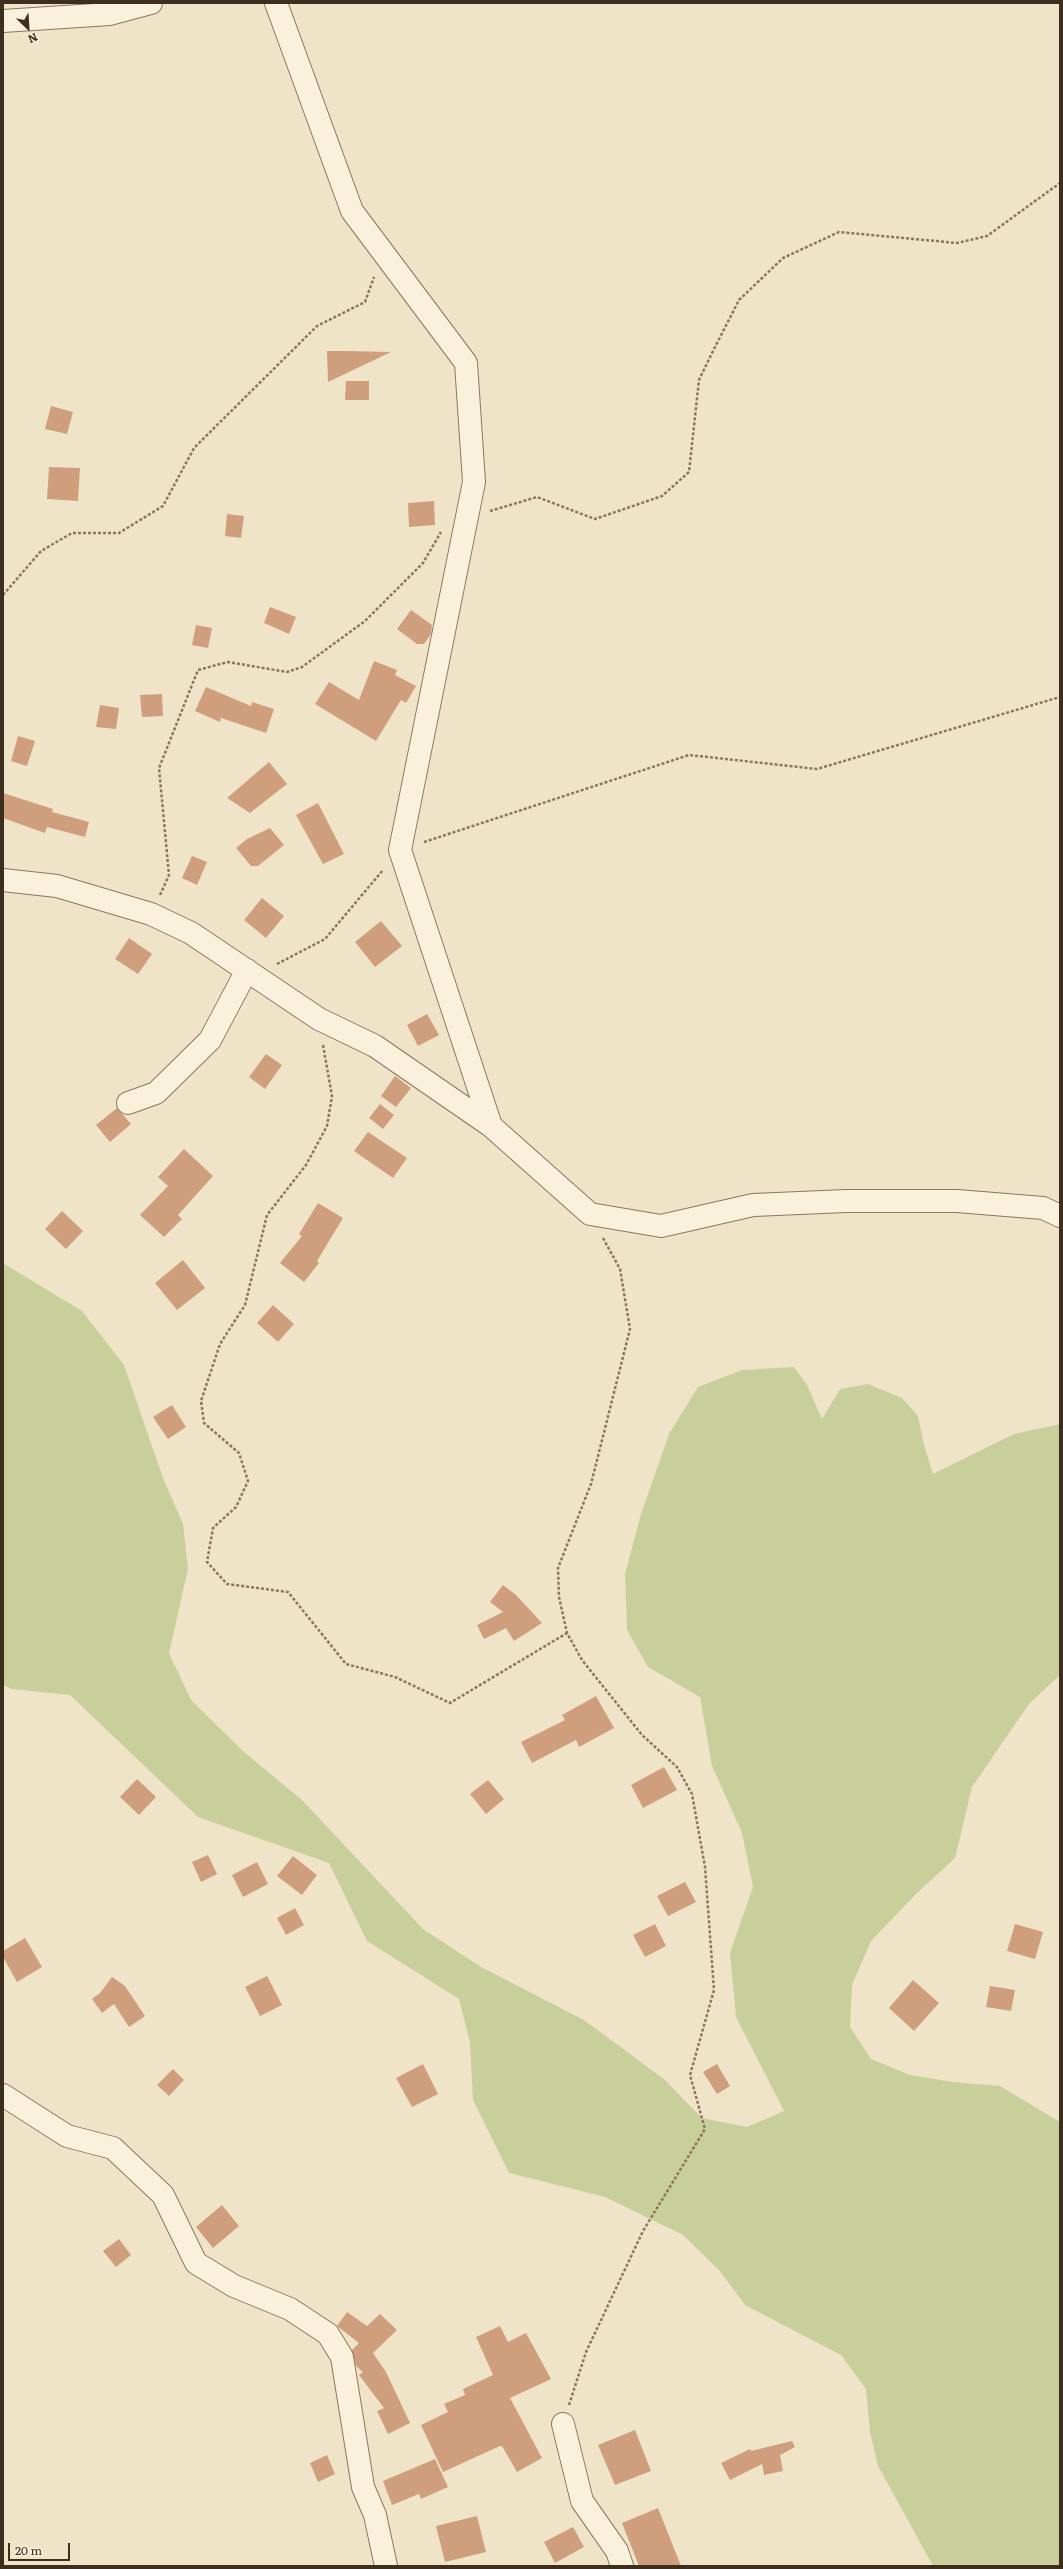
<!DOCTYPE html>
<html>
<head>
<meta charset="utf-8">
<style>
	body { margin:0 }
	#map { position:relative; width:1063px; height:2569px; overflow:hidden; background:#f0e4c8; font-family:Literata,serif }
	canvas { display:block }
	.frame { position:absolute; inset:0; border:4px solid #3d2e20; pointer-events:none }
	.north { position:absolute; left:8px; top:8px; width:40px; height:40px; -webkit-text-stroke:3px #f7eed8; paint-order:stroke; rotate:155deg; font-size:11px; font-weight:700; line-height:16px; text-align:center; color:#3d2e20 }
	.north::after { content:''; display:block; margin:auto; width:14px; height:18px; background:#3d2e20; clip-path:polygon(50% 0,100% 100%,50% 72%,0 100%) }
	.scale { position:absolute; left:8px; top:2543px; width:62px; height:18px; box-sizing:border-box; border:2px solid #3d2e20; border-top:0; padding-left:5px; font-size:12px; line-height:14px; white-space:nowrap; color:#3d2e20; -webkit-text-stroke:3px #f7eed8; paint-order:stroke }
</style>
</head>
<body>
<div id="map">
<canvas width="1063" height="2569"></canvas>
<div class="frame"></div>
<div class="north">N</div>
<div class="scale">20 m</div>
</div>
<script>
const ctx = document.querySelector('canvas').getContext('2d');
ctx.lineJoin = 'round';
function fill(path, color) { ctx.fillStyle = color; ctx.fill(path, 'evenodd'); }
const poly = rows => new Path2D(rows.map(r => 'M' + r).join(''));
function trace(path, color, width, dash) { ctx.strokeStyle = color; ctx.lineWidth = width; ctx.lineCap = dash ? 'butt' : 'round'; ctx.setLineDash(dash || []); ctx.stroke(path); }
const green = poly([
	[3,1263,82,1311,124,1365,163,1478,183,1524,188,1569,169,1653,191,1700,243,1751,302,1800,423,1929,481,1967,584,2020,665,2080,702,2118,747,2127,784,2111,736,2017,730,1953,753,1887,742,1833,712,1766,700,1697,648,1667,627,1630,625,1574,641,1514,669,1434,698,1387,742,1370,794,1367,807,1385,822,1419,840,1389,868,1384,902,1398,918,1416,924,1445,933,1474,1014,1434,1060,1424,1060,1675,1029,1704,972,1787,955,1858,916,1894,871,1941,852,1985,850,2027,871,2059,910,2075,953,2082,1000,2086,1060,2122,1060,2566,933,2566,878,2466,870,2432,866,2389,841,2355,745,2305,719,2270,683,2235,605,2197,509,2173,473,2100,470,2043,459,1999,367,1941,329,1863,198,1817,70,1695,12,1689,3,1685]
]);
const building = poly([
	[327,351,348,351,391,352,328,382],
	[346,381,369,381,369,400,345,400],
	[51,406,73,412,67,434,45,429],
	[49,467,80,468,78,501,47,499],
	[434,501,435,525,409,527,408,503],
	[227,514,244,516,241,538,225,536],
	[270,607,296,617,289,634,264,623],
	[411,610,432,625,431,634,424,644,417,644,397,629],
	[196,625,212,628,208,648,192,645],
	[374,661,397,670,395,675,416,686,406,703,401,700,376,741,315,704,329,682,359,700],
	[206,687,251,706,252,702,274,709,266,733,221,718,220,722,195,711],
	[162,694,163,716,142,717,140,695],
	[100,705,119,708,116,729,96,727],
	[18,736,35,741,27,766,11,761],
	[269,762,287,784,250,813,227,798],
	[3,793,53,809,52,812,89,822,85,837,47,827,45,833,3,818],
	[318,803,344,854,323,864,296,815],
	[270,828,284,845,258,866,251,866,236,848,247,839],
	[192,856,207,862,197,885,182,878],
	[262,898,284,916,266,938,244,920],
	[381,921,402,946,375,967,355,942],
	[129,938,152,954,138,974,115,959],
	[427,1014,439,1035,418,1046,407,1025],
	[266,1054,282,1065,265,1089,249,1077],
	[395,1076,411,1088,396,1107,381,1096],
	[380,1104,394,1115,383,1129,369,1118],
	[117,1108,131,1124,110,1142,96,1125],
	[368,1132,407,1158,393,1178,354,1151],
	[184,1149,213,1176,178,1215,182,1219,164,1237,140,1215,168,1186,158,1177],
	[318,1203,343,1218,317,1261,319,1263,304,1282,280,1263,302,1236,299,1234],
	[62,1211,83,1231,66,1249,45,1229],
	[183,1260,205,1288,177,1310,155,1283],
	[273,1305,294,1324,278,1342,257,1323],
	[172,1405,186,1427,168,1439,153,1417],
	[503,1585,516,1595,542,1623,514,1641,506,1628,484,1639,477,1625,503,1612,490,1602],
	[596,1696,614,1728,579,1747,576,1740,532,1763,521,1742,565,1720,562,1715],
	[664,1767,677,1790,643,1808,631,1785],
	[137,1779,156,1797,139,1815,120,1797],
	[488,1780,504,1799,486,1814,470,1794],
	[208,1855,217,1874,201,1882,192,1862],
	[293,1856,317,1875,302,1895,277,1876],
	[257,1862,268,1884,243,1897,232,1875],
	[685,1882,696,1902,668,1916,657,1896],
	[295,1908,304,1925,286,1935,277,1918],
	[655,1924,666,1946,645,1957,633,1935],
	[1015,1924,1043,1932,1035,1959,1007,1951],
	[25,1938,42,1967,17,1982,3,1957,3,1951],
	[267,1976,282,2005,260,2016,245,1987],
	[112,1977,125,1986,145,2016,129,2027,114,2004,102,2013,92,1999,100,1993],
	[913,1980,939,2003,914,2031,889,2008],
	[990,1986,1015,1990,1011,2011,986,2007],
	[423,2064,438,2094,412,2107,396,2078],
	[717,2064,730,2086,717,2094,703,2072],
	[173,2069,184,2080,169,2096,157,2085],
	[222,2205,239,2226,213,2248,196,2227],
	[119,2239,131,2255,116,2267,103,2251],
	[347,2312,367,2326,380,2314,397,2330,373,2353,386,2372,410,2423,388,2434,377,2411,384,2408,359,2375,363,2372,356,2366,352,2350,359,2343,337,2326],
	[500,2326,508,2342,526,2333,551,2379,510,2398,542,2458,517,2472,502,2446,500,2446,443,2472,421,2425,448,2412,444,2404,465,2395,463,2389,493,2375,476,2337],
	[635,2430,651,2471,615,2485,598,2445],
	[792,2441,795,2447,780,2455,783,2471,764,2475,762,2464,730,2480,721,2463,750,2449,751,2451],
	[327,2455,335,2474,318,2482,310,2463],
	[435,2459,448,2487,421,2499,419,2494,392,2505,383,2481],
	[658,2508,681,2566,639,2566,622,2523],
	[477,2516,486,2552,445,2562,436,2526],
	[573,2527,584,2547,555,2563,544,2542]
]);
const path = poly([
	[490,511,537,497,595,519,662,496,689,472,699,380,712,353,739,300,783,258,839,232,957,243,987,236,1060,183],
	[3,595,41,551,72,533,119,533,163,506,194,448,317,326,365,302,374,277],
	[424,842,689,755,817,769,1060,697],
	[160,895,169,875,159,768,198,670,228,662,287,672,302,667,365,621,423,563,441,532],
	[277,964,325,939,383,870],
	[323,1045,332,1096,327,1126,306,1165,267,1215,245,1305,220,1344,201,1401,204,1423,239,1453,248,1481,236,1507,213,1528,207,1562,227,1584,288,1592,346,1664,395,1677,450,1703,567,1633],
	[569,2405,586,2352,643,2231,705,2129,690,2075,714,1990,705,1867,692,1794,677,1767,642,1735,582,1660,567,1633,559,1597,558,1568,591,1484,630,1329,620,1269,603,1238]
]);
const minor = poly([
	[276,3,352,211,466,363,474,482,400,850,491,1126],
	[3,21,110,14,151,3],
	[3,880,57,886,151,914,191,933,319,1019,375,1046,491,1126,590,1214,661,1226,753,1205,846,1201,957,1201,1043,1208,1060,1216],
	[128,1103,156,1093,210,1040,247,970],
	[3,2095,67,2136,113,2148,163,2195,196,2263,234,2286,290,2309,328,2334,342,2357,363,2487,375,2515,386,2566],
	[563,2424,582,2501,617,2551,622,2566]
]);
fill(green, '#c9cf9b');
fill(building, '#cf9f7d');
trace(minor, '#8d765c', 24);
trace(path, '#8d765c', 2.5, [3, 2]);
trace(minor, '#faf1dc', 22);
</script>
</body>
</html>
